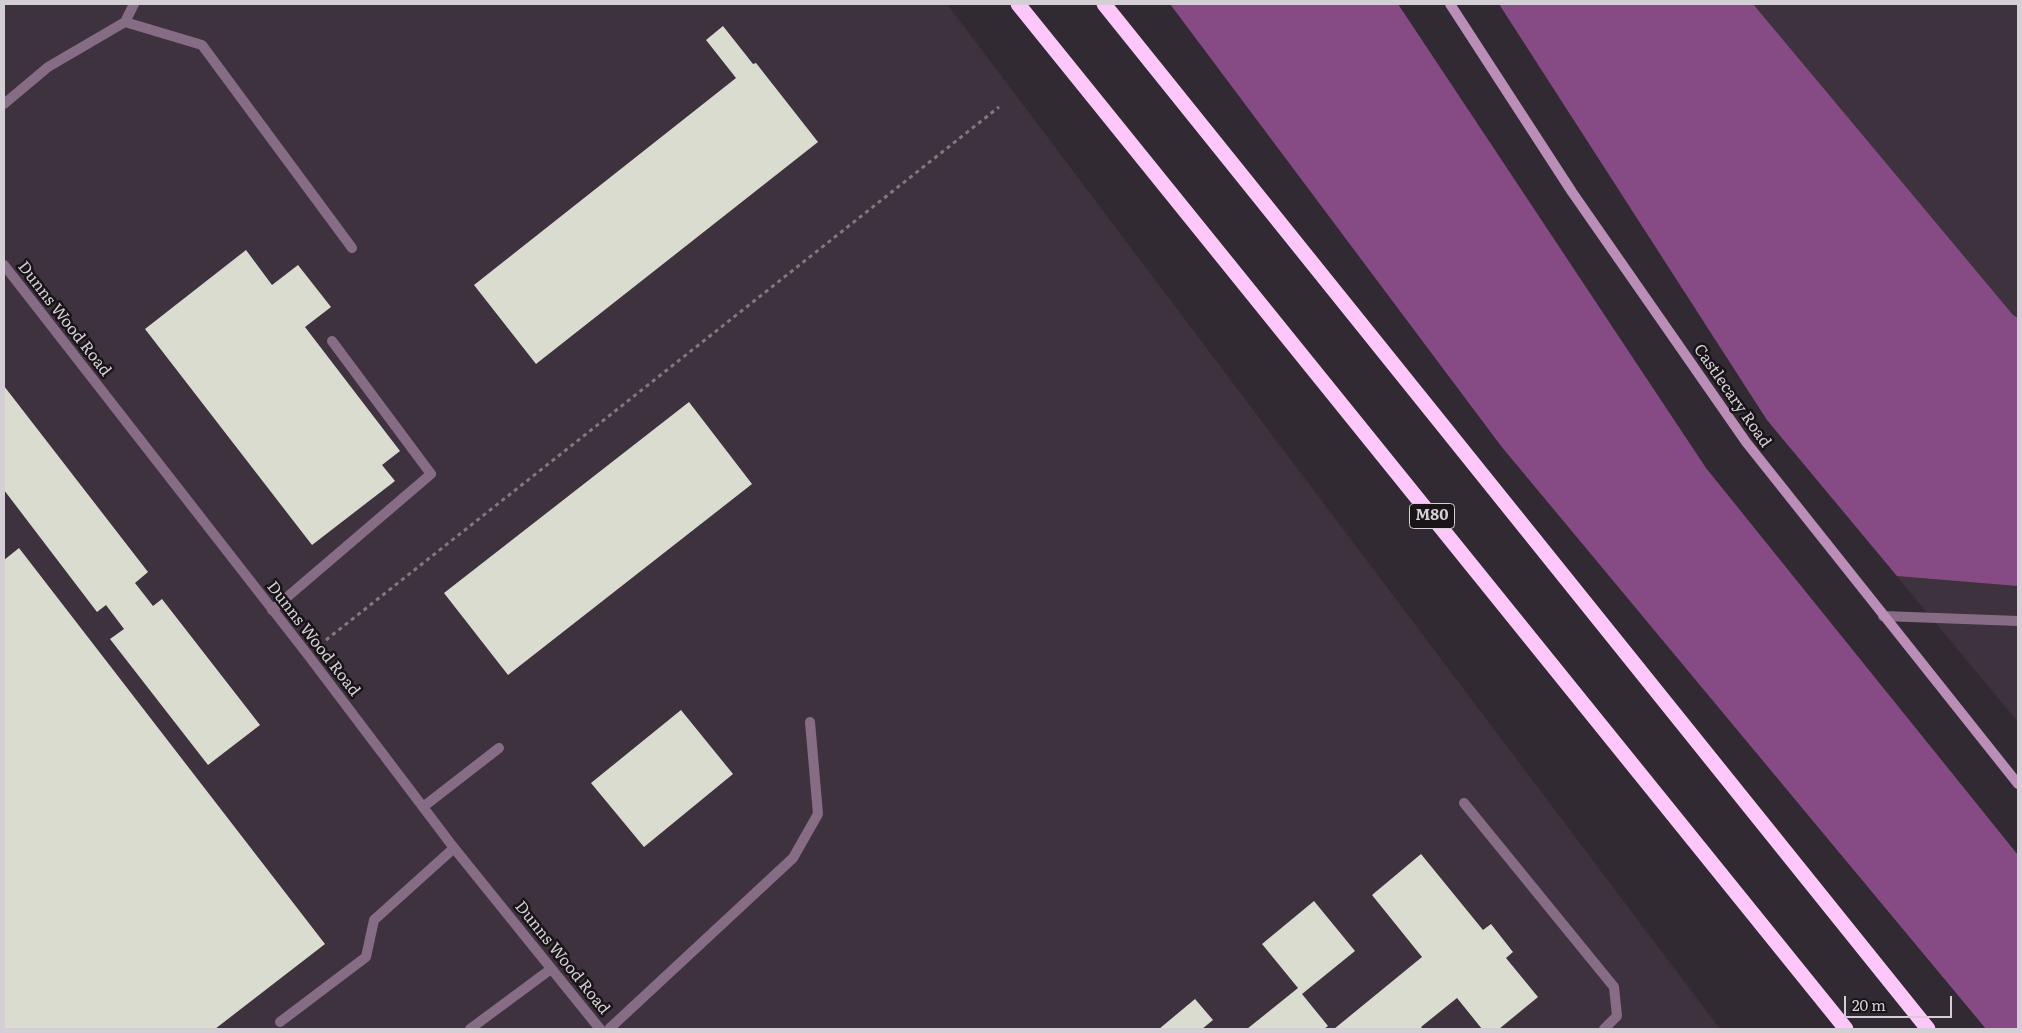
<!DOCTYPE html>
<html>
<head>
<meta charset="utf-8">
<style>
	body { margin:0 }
	#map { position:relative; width:2022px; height:1033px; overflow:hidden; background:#322a32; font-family:Literata,serif }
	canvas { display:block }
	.frame { position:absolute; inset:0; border:5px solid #d4cfd4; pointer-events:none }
	.scale { position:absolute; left:1844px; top:996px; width:108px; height:22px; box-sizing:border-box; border:2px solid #d4cfd4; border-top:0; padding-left:6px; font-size:15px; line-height:18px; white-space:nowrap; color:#d4cfd4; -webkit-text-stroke:4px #181417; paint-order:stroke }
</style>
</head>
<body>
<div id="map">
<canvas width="2022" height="1033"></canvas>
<div class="frame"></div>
<div class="scale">20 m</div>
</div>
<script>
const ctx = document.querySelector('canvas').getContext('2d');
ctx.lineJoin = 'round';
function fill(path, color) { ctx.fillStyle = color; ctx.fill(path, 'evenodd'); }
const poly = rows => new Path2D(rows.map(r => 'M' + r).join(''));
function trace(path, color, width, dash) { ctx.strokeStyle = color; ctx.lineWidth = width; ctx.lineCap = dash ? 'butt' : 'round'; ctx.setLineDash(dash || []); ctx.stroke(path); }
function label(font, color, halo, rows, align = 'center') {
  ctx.font = font + ' Literata,serif'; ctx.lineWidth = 5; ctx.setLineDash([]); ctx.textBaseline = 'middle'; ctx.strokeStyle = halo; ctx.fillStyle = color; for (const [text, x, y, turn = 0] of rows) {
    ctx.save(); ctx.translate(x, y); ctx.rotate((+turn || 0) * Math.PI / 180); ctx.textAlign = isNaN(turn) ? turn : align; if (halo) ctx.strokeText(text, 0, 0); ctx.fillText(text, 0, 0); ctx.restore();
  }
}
const built = poly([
	[4,4,947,4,1720,1029,4,1029],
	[1499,4,2018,4,2018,722,1767,420]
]);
const forest = poly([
	[1170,4,1398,4,1706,468,2018,855,2018,1029,1986,1029,1501,446],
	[1499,4,1753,4,2013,315,2018,318,2018,586,1897,576,1767,420]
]);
const building = poly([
	[723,26,753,64,756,63,818,142,536,364,474,285,736,78,706,40],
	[246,250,272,285,298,265,331,307,305,327,400,451,382,465,395,481,312,545,145,329],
	[4,386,148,572,135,583,153,606,162,599,260,725,208,765,110,639,124,629,106,605,97,612,4,490],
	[689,402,752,484,508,675,444,593],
	[19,548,325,944,215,1029,4,1029,4,560],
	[681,710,733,774,644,847,591,783],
	[1421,854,1483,930,1491,924,1513,952,1506,958,1538,997,1499,1029,1482,1029,1457,998,1421,1027,1423,1029,1334,1029,1422,957,1372,895],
	[1314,901,1355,951,1302,994,1328,1026,1324,1029,1247,1029,1298,988,1262,944],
	[1195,999,1213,1020,1202,1029,1159,1029]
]);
const path = poly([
	[326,640,999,107]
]);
const lane = poly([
	[125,22,134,4],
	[4,104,48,67,125,22,202,45,352,248],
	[272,610,431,474,332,341],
	[1883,616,2018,621],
	[1464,803,1614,987,1617,1016,1604,1029],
	[423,807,499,748],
	[280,1022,366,957,374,920,454,848],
	[470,1029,551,969],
	[609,1029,793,858,818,814,810,722]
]);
const street = poly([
	[4,265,308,655,454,848,600,1029]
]);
const secondary = poly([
	[1450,4,1572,192,1746,442,2018,784]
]);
const highway = poly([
	[1018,4,1846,1029],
	[1104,4,1928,1029]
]);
const shields = [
	[1432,516,45]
];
const shieldNames = [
	["M80",1432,516]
];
const streetNames = [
	["Dunns Wood Road",64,319,52],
	["Castlecary Road",1732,396,55],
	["Dunns Wood Road",313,639,52],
	["Dunns Wood Road",562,958,51]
];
fill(built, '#3f323f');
fill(forest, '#864b84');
fill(building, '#dadccf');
trace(path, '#807a80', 3, [4, 4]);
trace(lane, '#876c85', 10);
trace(street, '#876c85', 10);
trace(secondary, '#ba8eb7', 10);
trace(highway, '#fdc7fa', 15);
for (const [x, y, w] of shields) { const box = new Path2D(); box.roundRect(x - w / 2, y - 12.5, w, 25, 4); ctx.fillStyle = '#181417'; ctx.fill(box); trace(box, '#d4cfd4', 1); }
label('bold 15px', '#d4cfd4', null, shieldNames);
label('16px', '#d4cfd4', '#181417', streetNames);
</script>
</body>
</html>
